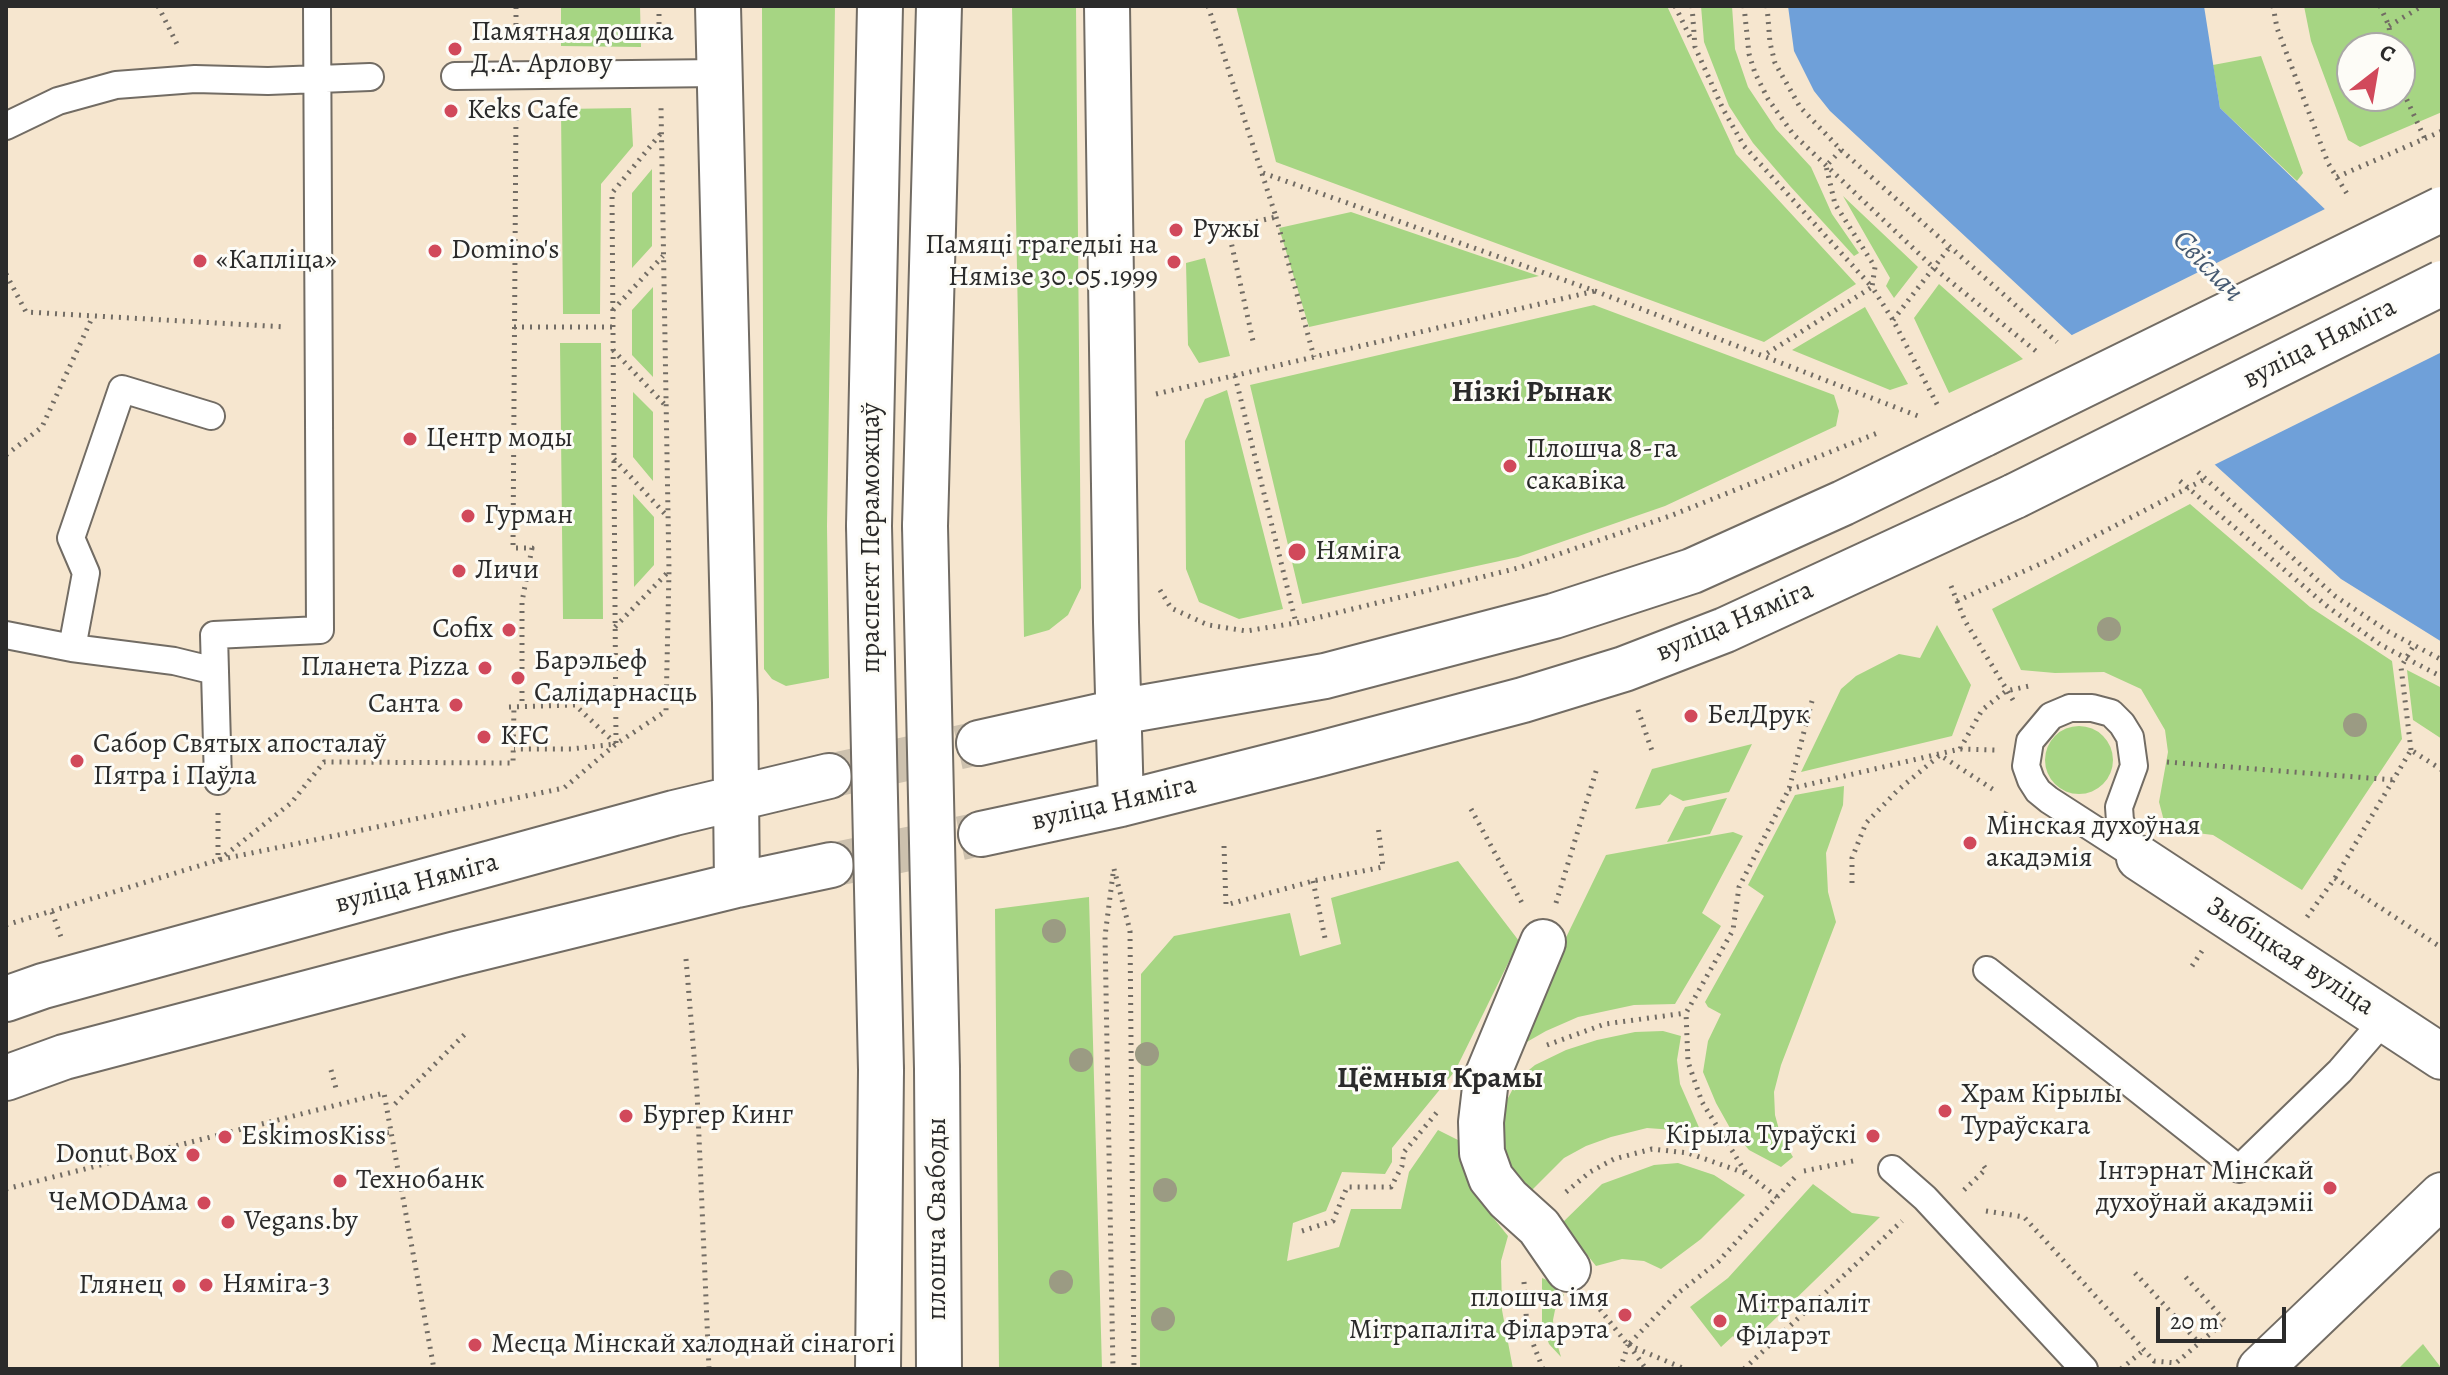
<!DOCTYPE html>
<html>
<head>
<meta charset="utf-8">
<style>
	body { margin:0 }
	#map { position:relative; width:2448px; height:1375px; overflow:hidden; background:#f6e6cf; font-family:Alegreya,serif }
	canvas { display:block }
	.frame { position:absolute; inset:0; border:8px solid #2b2b2b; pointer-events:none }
	.north { position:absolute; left:2336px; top:32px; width:80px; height:80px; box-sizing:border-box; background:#fdfcf7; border:2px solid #a9a8a5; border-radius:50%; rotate:31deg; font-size:22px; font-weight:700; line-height:32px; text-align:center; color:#2b2b2b }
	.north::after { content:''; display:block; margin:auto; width:28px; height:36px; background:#d1495b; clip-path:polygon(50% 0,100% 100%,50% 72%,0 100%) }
	.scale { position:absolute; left:2156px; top:1307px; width:130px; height:36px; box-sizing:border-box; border:4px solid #2b2b2b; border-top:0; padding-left:10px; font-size:24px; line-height:28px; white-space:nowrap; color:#2b2b2b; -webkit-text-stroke:6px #fdfcf7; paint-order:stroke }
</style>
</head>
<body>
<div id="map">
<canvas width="2448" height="1375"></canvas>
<div class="frame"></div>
<div class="north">С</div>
<div class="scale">20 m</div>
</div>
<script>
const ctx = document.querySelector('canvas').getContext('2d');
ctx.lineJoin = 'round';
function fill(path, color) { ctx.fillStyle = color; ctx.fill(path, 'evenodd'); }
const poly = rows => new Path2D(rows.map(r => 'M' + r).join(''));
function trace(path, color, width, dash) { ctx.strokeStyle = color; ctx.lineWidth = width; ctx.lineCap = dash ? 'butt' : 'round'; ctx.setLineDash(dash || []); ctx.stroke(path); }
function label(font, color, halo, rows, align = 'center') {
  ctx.font = font + ' Alegreya,serif'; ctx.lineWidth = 6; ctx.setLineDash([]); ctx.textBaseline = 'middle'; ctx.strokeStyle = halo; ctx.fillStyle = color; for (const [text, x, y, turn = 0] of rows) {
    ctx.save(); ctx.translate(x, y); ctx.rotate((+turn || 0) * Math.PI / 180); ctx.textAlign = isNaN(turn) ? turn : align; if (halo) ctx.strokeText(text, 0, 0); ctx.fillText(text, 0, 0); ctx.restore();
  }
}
const green = poly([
	[561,6,640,6,641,47,561,46],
	[762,6,835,6,827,526,829,678,786,686,772,679,764,669],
	[1012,6,1076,6,1081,588,1068,615,1049,630,1024,637],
	[1236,6,1667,6,1736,154,1856,284,1764,342,1276,162],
	[1701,6,1732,6,1735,49,1748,87,1776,129,1811,167,1832,214,1859,253,1854,256,1790,186,1753,143,1729,106,1704,42],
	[2304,6,2442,6,2442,112,2360,147,2348,140,2311,41],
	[2352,48,2400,48,2400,96,2352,96],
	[2261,56,2303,173,2297,181,2220,108,2213,65],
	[631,108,633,146,601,184,600,314,563,314,561,109],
	[652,169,652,246,632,268,632,193],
	[1843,196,1918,267,1894,298,1886,286,1890,278],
	[1351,212,1539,276,1309,327,1279,228],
	[1205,258,1230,356,1199,363,1188,345,1186,263],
	[1939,284,2023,359,1949,393,1914,318],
	[653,287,653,377,632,355,632,310],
	[1594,305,1834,395,1839,411,1836,426,1665,506,1518,557,1302,604,1250,385],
	[1865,307,1908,384,1890,390,1792,350],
	[560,343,601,343,603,619,563,619],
	[1227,390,1283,609,1239,619,1199,602,1186,569,1185,441,1205,399],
	[633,392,653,412,653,481,633,457],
	[633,494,654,517,654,565,634,587],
	[2190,504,2310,607,2392,661,2402,739,2302,890,2213,835,2181,831,2164,821,2159,802,2168,752,2165,730,2141,689,2104,672,2055,673,2021,670,1992,609],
	[1937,625,1971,685,1952,736,1801,772,1841,689,1856,676,1899,654,1920,658],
	[2407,670,2442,688,2442,739,2413,720],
	'2045 760a34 34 0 1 1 68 0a34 34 0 1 1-68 0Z',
	[1752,744,1729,792,1683,801,1670,794,1660,805,1635,809,1652,769],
	[1844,786,1843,805,1826,853,1828,892,1836,922,1781,1065,1774,1092,1775,1115,1781,1137,1793,1157,1781,1167,1749,1150,1730,1128,1716,1103,1703,1072,1708,1041,1721,1014,1708,1007,1705,1002,1764,896,1748,885,1795,795],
	[1727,798,1710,834,1667,842,1685,807],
	[1733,832,1743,836,1702,913,1721,926,1675,1004,1634,1005,1578,1017,1546,1031,1511,1051,1606,855],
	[1458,861,1519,941,1455,1071,1392,1148,1392,1162,1385,1174,1342,1172,1326,1211,1293,1223,1287,1261,1339,1247,1351,1209,1401,1209,1409,1172,1438,1130,1458,1140,1459,1154,1464,1171,1479,1200,1508,1236,1501,1261,1502,1310,1513,1369,1140,1369,1141,974,1174,936,1290,913,1300,956,1341,944,1331,898],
	[1089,897,1102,1369,999,1369,995,909],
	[1663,1031,1681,1036,1677,1060,1680,1084,1701,1132,1647,1128,1611,1137,1586,1146,1564,1158,1531,1191,1505,1166,1502,1121,1507,1100,1518,1079,1535,1065,1566,1050,1597,1040,1635,1032],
	[1678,1163,1714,1175,1745,1195,1701,1239,1661,1269,1644,1261,1622,1259,1596,1266,1562,1223,1602,1184,1654,1165],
	[1813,1184,1852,1213,1880,1217,1745,1348,1733,1336,1721,1347,1690,1307,1728,1278],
	[1542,1278,1552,1282,1564,1295,1555,1310,1553,1320,1554,1333,1561,1357,1549,1344,1542,1324],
	[2423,1344,2442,1369,2398,1369]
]);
const water = poly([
	[1788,6,2204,6,2220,108,2442,322,2442,642,2341,579,2065,329,1830,111,1814,91,1794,51]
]);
const pier = poly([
	[2329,207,2442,316,2442,352,2210,467,2068,337]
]);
const primaryTunnel = poly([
	[829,776,979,743],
	[831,865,981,834]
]);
const path = poly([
	[158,6,178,46],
	[659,6,659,41],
	[1208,6,1276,217,1228,228,1253,341],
	[1675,6,1692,41],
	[1692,6,1695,47,1723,109,1744,146,1872,287,1766,354],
	[1744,6,1749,54,1755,73,1768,99,1793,134,1934,268,2037,352],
	[1767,6,1770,43,1775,63,1800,107,1841,150,2057,342],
	[2273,6,2277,28,2328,163,2349,197],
	[2380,6,2389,26,2391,48],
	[2389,26,2422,6],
	[516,41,516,6],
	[2400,85,2425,139],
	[516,111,513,548,532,548,522,602,522,706],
	[1841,150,1826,166,1835,204,1875,267,1872,287,1893,320,1939,408],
	[1263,173,1595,291,1918,416],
	[2337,177,2442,131],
	[1276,217,1314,357],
	[6,274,26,312,286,327],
	[613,310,663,256],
	[1893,320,1949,248],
	[514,327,612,327],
	[613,350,666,406],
	[1235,376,1296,623],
	[1156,394,1595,291],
	[6,455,42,427,92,318],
	[614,459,667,516],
	[2198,472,2335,596,2389,632,2442,660],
	[2180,481,2328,607,2381,645,2442,677],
	[1951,586,1957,601,2049,560,2205,479],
	[1160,590,1171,608,1208,625,1246,631,1296,623,1518,568,1670,516,1880,432],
	[1957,601,1965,621,2016,705],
	[615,627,669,571],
	[509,707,575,705,616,744,571,749,514,749],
	[1638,710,1652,751],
	[616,743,612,193,662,132],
	[1960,749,1982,710,2006,691,2029,686],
	[2411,750,2401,667,2414,645],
	[2167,762,2394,780],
	[1789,789,1960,749,1995,750],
	[1471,809,1522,903],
	[218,813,218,859],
	[1997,827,2009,808],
	[1224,846,1226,905,1313,881,1383,867,1378,825],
	[219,860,291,803,324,762,513,763,514,706],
	[1114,869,1130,931,1134,1369],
	[1113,874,1105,936,1113,1369],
	[2335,878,2411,750,2442,770],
	[1313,881,1326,943],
	[1852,883,1852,858,1866,823,1898,790,1940,755,1997,792],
	[1556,903,1597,768],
	[52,912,61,937],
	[2307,917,2335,878,2442,948],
	[6,925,218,860,564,788,616,744,666,711,669,571,661,107],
	[686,959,697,1091,709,1369],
	[2192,966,2202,951],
	[1547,1045,1605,1024,1686,1013],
	[331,1070,337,1092],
	[395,1104,465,1034],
	[379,1134,391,1132],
	[1804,1171,1858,1160],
	[6,1189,384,1093,434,1369],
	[1964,1190,1986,1169,1981,1162],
	[1566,1192,1590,1172,1614,1159,1652,1149,1688,1153,1745,1173],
	[1777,1197,1797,1175],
	[1986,1211,2024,1217,2154,1361,2176,1363,2225,1321,2182,1273],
	[1302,1231,1333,1221,1347,1187,1391,1187,1402,1166,1404,1152,1438,1111],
	[2135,1273,2199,1343],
	[1524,1282,1527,1328,1543,1369],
	[1595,1303,1628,1345,1678,1293,1718,1262,1777,1197,1746,1173,1702,1102,1688,1062,1686,1013,1733,930,1739,887,1789,789,1812,701],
	[1628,1345,1685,1369],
	[1629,1345,1646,1369],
	[1620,1369,1628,1345],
	[1744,1369,1902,1221],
	[2121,1369,2145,1349]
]);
const lane = poly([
	[455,76,719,73],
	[6,126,58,101,116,85,195,79,268,81,370,77],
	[6,635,72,648,174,661,215,671],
	[72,648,86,573,71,538,122,389,211,416],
	[2070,708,2092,708,2111,713,2122,724,2130,737,2134,766,2119,807,2120,821,2139,858,2049,800,2038,791,2031,780,2026,766,2030,741,2051,716,2070,708],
	[218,781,214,635,320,630,317,6],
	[1987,970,2239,1169,2340,1071,2385,1019],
	[1892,1169,1925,1198,2084,1369]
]);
const street = poly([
	[2139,858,2442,1057],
	[1543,942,1486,1079,1481,1122,1482,1153,1491,1178,1508,1199,1539,1227,1568,1269],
	[2260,1369,2442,1195]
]);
const primary = poly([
	[718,6,735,703,737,885],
	[1107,6,1116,622,1121,804],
	[869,526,880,6],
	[925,526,939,6],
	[979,743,1118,712,1325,676,1554,616,1692,571,1843,503,1984,434],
	[981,834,1121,804,1319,754,1523,700,1624,669,1725,630,2015,496],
	[6,999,43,986,674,813,829,776],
	[937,1069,939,1369],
	[6,1078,64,1057,456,954,737,885,831,865],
	[878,1369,881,1070]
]);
const primaryBridge = poly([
	[1984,434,2442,209],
	[2015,496,2442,283],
	[869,526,881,1070],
	[925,526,937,1069]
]);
const trees = [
	[2109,629],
	[2355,725],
	[1054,931],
	[1147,1054],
	[1081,1060],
	[1165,1190],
	[1061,1282],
	[1163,1319]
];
const markers = [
	[455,49,8,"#d1495b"],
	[451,111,8,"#d1495b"],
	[1176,230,8,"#d1495b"],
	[435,251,8,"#d1495b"],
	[200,261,8,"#d1495b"],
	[1174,262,8,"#d1495b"],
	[410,439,8,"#d1495b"],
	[1510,466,8,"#d1495b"],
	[468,516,8,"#d1495b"],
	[1297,552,10,"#d1495b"],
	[459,571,8,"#d1495b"],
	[509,630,8,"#d1495b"],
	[485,668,8,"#d1495b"],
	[518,678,8,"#d1495b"],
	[456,705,8,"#d1495b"],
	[1691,716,8,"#d1495b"],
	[484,737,8,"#d1495b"],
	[77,761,8,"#d1495b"],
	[1970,843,8,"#d1495b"],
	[1945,1111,8,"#d1495b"],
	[626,1116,8,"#d1495b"],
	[1873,1136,8,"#d1495b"],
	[225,1137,8,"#d1495b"],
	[193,1155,8,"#d1495b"],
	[340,1181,8,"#d1495b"],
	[2330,1188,8,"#d1495b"],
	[204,1203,8,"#d1495b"],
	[228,1222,8,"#d1495b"],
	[206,1285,8,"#d1495b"],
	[179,1286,8,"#d1495b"],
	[1625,1315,8,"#d1495b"],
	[1720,1321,8,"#d1495b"],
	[475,1345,8,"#d1495b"]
];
const poiNames = [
	["Памятная дошка",471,33],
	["Д.А. Арлову",471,65],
	["Keks Cafe",467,111],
	["Ружы",1192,230],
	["Памяці трагедыі на",1158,246,"right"],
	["Нямізе 30.05.1999",1158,278,"right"],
	["Domino's",451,251],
	["«Капліца»",216,261],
	["Центр моды",426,439],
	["Плошча 8-га",1526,450],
	["сакавіка",1526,482],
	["Гурман",484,516],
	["Няміга",1315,552],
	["Личи",475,571],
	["Cofix",493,630,"right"],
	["Барэльеф",534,662],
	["Салідарнасць",534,694],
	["Планета Pizza",469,668,"right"],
	["Санта",440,705,"right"],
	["БелДрук",1707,716],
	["KFC",500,737],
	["Сабор Святых апосталаў",93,745],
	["Пятра і Паўла",93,777],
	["Мінская духоўная",1986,827],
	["акадэмія",1986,859],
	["Храм Кірылы",1961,1095],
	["Тураўскага",1961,1127],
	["Бургер Кинг",642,1116],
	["Кірыла Тураўскі",1857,1136,"right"],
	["EskimosKiss",241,1137],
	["Donut Box",177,1155,"right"],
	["Інтэрнат Мінскай",2314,1172,"right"],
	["духоўнай акадэміі",2314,1204,"right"],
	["Технобанк",356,1181],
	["ЧеMODAма",188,1203,"right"],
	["Vegans.by",244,1222],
	["Няміга-3",222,1285],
	["Глянец",163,1286,"right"],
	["плошча імя",1609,1299,"right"],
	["Мітрапаліта Філарэта",1609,1331,"right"],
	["Мітрапаліт",1736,1305],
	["Філарэт",1736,1337],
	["Месца Мінскай халоднай сінагогі",491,1345]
];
const streetNames = [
	["вуліца Няміга",2320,344,-27],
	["праспект Пераможцаў",872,538,-90],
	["вуліца Няміга",1735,622,-23],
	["вуліца Няміга",1114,804,-13],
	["вуліца Няміга",417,884,-15],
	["Зыбіцкая вуліца",2290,957,33],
	["плошча Свабоды",938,1219,-90]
];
const waterNames = [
	["Свіслач",2207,267,46]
];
const neighbourhoodNames = [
	["Нізкі Рынак",1532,394],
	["Цёмныя Крамы",1440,1080]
];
fill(green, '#a6d583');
fill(water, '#6fa0d9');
fill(pier, '#f6e6cf');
trace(primaryTunnel, '#cdc1ae', 44, [44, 22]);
trace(lane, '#726c64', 30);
trace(street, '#726c64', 48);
trace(primary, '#726c64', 48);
trace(path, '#726c64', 5, [2, 6]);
trace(lane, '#fff', 26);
trace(street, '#fff', 44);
trace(primary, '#fff', 44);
trace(primaryBridge, '#726c64', 48, []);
trace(primaryBridge, '#fff', 44);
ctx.fillStyle = '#9b9b83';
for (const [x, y] of trees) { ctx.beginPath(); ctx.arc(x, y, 12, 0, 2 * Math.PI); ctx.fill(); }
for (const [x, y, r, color] of markers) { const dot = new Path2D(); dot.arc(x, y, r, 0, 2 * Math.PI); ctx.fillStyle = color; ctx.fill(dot); trace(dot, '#fdfcf7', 3); }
label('28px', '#2b2b2b', '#fdfcf7', poiNames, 'left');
label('28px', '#2b2b2b', '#fdfcf7', streetNames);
label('italic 30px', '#465a71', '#fdfcf7', waterNames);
label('bold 30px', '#2b2b2b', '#fdfcf7', neighbourhoodNames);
</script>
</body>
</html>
